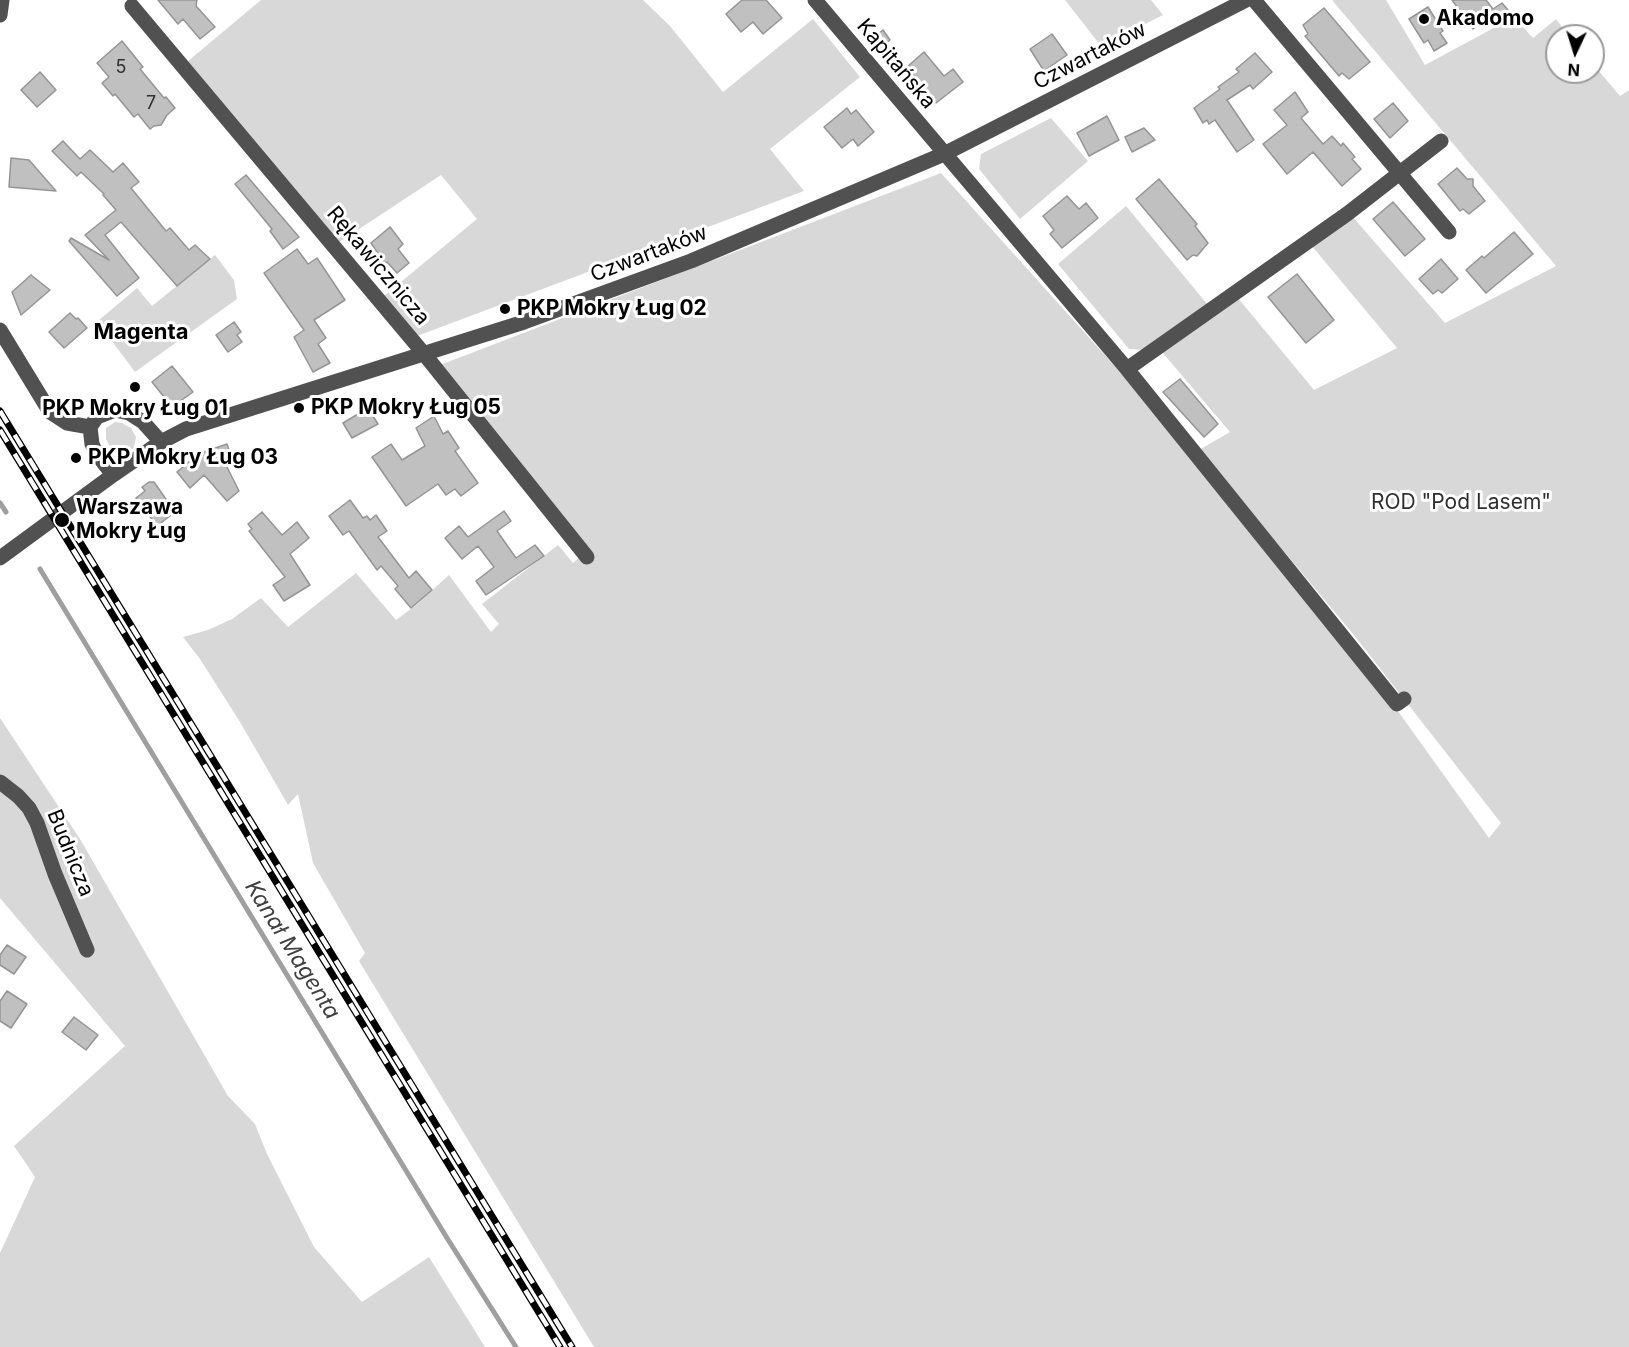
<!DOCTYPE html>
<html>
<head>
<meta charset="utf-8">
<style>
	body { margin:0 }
	#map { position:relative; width:1629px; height:1347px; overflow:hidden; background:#fff; font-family:Inter,sans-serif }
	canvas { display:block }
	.north { position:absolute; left:1545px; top:24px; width:60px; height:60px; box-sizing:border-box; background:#fff; border:2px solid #999; border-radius:50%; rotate:184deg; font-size:16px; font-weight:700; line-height:24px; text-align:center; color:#000 }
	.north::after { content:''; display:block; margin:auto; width:21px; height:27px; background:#000; clip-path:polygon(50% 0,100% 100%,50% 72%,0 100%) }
</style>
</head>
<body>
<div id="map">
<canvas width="1629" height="1347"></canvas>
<div class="north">N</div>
</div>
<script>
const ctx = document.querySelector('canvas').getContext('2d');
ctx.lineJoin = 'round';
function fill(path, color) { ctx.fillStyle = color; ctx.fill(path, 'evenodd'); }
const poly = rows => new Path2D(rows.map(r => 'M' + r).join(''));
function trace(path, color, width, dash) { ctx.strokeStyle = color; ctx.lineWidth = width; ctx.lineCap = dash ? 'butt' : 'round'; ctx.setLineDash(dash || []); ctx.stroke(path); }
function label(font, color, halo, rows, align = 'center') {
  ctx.font = font + ' Inter,sans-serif'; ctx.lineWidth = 6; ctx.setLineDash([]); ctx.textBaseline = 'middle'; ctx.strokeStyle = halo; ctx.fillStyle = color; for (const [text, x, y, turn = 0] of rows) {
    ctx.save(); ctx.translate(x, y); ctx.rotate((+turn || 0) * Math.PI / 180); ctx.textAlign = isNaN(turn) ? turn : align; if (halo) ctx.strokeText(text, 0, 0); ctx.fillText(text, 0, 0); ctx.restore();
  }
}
const green = poly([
	[261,0,643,0,670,26,723,92,813,19,860,77,770,149,804,191,417,336,384,296,477,219,441,175,338,243,187,62],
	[1065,0,1151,0,1163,15,1101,46],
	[1332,0,1386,0,1425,65,1514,17,1533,38,1556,19,1569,36,1557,36,1557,72,1593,72,1593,64,1620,96,1629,90,1629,1347,594,1347,359,961,365,953,313,863,298,794,288,805,240,722,200,659,183,637,208,630,232,619,261,598,288,627,356,573,396,620,415,606,449,575,491,632,499,624,482,604,558,545,573,563,589,549,440,365,941,173,1120,372,1395,707,1489,838,1501,823,1353,634,1199,450,1230,432,1162,352,1238,298,1314,390,1397,348,1311,245,1352,216,1445,323,1556,266],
	[1051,118,1088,161,1020,219,979,169,981,154],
	[1126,206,1208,305,1145,350,1129,349,1058,264],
	[215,255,234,280,237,299,135,372,99,324,99,320,137,288,152,306],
	[115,422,122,423,131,428,136,437,134,448,126,453,121,454,112,451,106,439,106,428],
	[0,718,80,839,228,1096,255,1124,267,1154,314,1247,362,1302,429,1257,485,1347,0,1347,0,1253,35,1177,14,1146,125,1046,0,898]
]);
const stream = poly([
	[0,503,6,512],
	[40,569,447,1238,516,1347]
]);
const building = poly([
	[158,0,197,0,196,6,215,27,200,39,183,19,178,24,158,0],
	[742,0,766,0,782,18,763,34,753,22,741,32,726,14,742,0],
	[1452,0,1486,0,1493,9,1502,3,1514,17,1497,26,1491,16,1473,29,1452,0],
	[1428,7,1443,31,1440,33,1447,43,1434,51,1428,40,1424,43,1409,19,1428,7],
	[1324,8,1370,62,1349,79,1342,73,1339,76,1305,36,1308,34,1303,25,1324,8],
	[883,30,890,40,879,49,871,39,883,30],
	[1052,34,1067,55,1044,71,1030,49,1052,34],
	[122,41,143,67,140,69,164,98,166,97,175,108,167,115,161,125,154,126,150,129,138,114,134,117,115,94,113,96,102,83,109,77,97,63,122,41],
	[924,52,944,76,953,69,963,82,936,103,907,67,924,52],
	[1255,53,1272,72,1253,89,1250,85,1227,100,1254,140,1237,152,1215,120,1209,124,1207,120,1203,123,1194,108,1220,89,1218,87,1239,72,1236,69,1255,53],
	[40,72,56,90,37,107,21,90,40,72],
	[1295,92,1308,112,1301,118,1323,144,1332,136,1341,146,1343,143,1355,157,1352,159,1361,169,1342,186,1313,152,1287,174,1263,144,1287,125,1274,110,1295,92],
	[1393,103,1408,121,1390,138,1374,119,1393,103],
	[847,108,851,114,856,110,874,132,858,146,853,139,842,148,824,127,847,108],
	[1107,116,1119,140,1089,156,1077,133,1107,116],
	[1144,128,1155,140,1132,152,1125,137,1144,128],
	[63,141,80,159,90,150,113,172,123,163,139,182,131,188,166,231,170,228,189,250,195,245,210,259,177,286,121,222,105,235,139,278,117,296,69,241,71,238,109,260,85,235,116,210,103,195,104,194,81,172,77,176,52,151,63,141],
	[11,158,29,160,56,191,9,187,11,158],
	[1457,168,1467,179,1473,179,1473,186,1485,201,1469,214,1463,209,1460,211,1438,184,1457,168],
	[246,175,299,237,283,249,270,231,272,229,235,184,246,175],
	[1159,179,1197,224,1195,226,1208,243,1197,256,1193,255,1187,260,1136,199,1159,179],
	[1067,196,1079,209,1086,203,1098,218,1062,248,1050,234,1054,230,1043,216,1067,196],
	[1393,202,1425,239,1405,256,1373,219,1393,202],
	[390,227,403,244,398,249,409,263,397,273,387,262,385,264,371,243,390,227],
	[1514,232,1533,254,1486,293,1466,270,1482,256,1484,258,1514,232],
	[297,249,308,264,317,258,345,300,314,320,326,338,318,344,330,363,313,372,294,337,304,330,264,273,297,249],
	[1441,259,1458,279,1442,293,1438,290,1433,294,1419,279,1441,259],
	[1297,274,1334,320,1306,343,1268,297,1297,274],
	[31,275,50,290,21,315,12,292,31,275],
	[70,313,76,319,78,318,87,328,64,348,49,332,70,313],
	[234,322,241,332,237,335,242,342,228,352,216,335,234,322],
	[172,366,193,392,172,407,152,382,172,366],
	[1180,379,1218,424,1204,437,1163,392,1180,379],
	[368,408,378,424,352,438,343,423,368,408],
	[434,416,443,434,448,431,459,448,455,451,478,483,461,496,455,489,446,495,438,484,406,506,372,457,391,444,402,460,425,446,416,428,434,416],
	[227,444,233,462,226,465,239,491,227,501,204,475,190,488,177,472,198,454,227,444],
	[149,482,154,482,175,512,157,526,136,498,145,491,142,487,149,482],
	[350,500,363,518,367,516,370,520,376,515,387,531,378,537,409,578,416,571,432,590,411,608,395,589,398,586,381,566,377,570,349,531,343,535,329,516,350,500],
	[504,511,511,521,497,531,516,558,535,545,544,556,486,595,476,581,494,567,478,546,462,559,445,538,459,526,468,537,504,511],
	[262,512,282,535,297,522,309,538,290,554,310,585,284,601,273,585,285,577,249,531,252,529,248,524,262,512],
	[7,945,26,957,14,974,0,965,0,955,7,945],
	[7,991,27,1004,11,1028,0,1021,0,1001,7,991],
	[74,1017,98,1035,86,1050,62,1032,74,1017]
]);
const minor = poly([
	[815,0,1127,369,1397,704,1404,699],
	[1254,0,1449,232],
	[132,6,425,355,587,557],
	[0,15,2,0],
	[0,330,50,412,67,423,90,427],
	[1127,369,1347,214,1441,141],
	[113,475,96,453,92,444,90,427,97,417,115,410,129,413,143,422,161,442],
	[0,558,113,475,161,442,186,429,524,322,691,261,944,154,1246,0],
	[0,782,18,796,29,808,37,823,55,874,87,950]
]);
const rail = poly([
	[0,411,572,1347],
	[0,430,560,1347]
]);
const markers = [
	[1424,19,6,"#000"],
	[505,309,6,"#000"],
	[135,387,6,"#000"],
	[299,408,6,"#000"],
	[76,458,6,"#000"],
	[62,520,8,"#000"]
];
const numberNames = [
	["5",121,68],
	["7",151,104]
];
const poiNames = [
	["Akadomo",1436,19],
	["PKP Mokry Ług 02",517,309],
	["PKP Mokry Ług 05",311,408],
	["PKP Mokry Ług 01",135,409,"center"],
	["PKP Mokry Ług 03",88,458],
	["Warszawa",76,508],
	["Mokry Ług",76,532]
];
const streetNames = [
	["Czwartaków",1090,56,-27],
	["Kapitańska",896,64,50],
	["Czwartaków",649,254,-21],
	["Rękawicznicza",378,266,50],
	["Budnicza",70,853,68]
];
const parkNames = [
	["ROD \"Pod Lasem\"",1461,503]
];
const neighbourhoodNames = [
	["Magenta",141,332]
];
const waterNames = [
	["Kanał Magenta",292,950,58]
];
fill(green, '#d8d8d8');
trace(stream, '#9f9f9f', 5);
fill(building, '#c0c0c0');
trace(building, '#959595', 1.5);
trace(minor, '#515151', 15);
trace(rail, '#000', 7);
trace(rail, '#fff', 4.5, [14]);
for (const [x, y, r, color] of markers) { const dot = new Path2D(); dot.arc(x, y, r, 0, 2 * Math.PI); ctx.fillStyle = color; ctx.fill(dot); trace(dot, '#fff', 2); }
label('18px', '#303030', null, numberNames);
label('bold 21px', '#000', '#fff', poiNames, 'left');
label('21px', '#000', '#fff', streetNames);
label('21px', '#2f2f2f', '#fff', parkNames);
label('bold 22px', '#000', '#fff', neighbourhoodNames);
label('italic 22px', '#404040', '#fff', waterNames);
</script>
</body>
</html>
